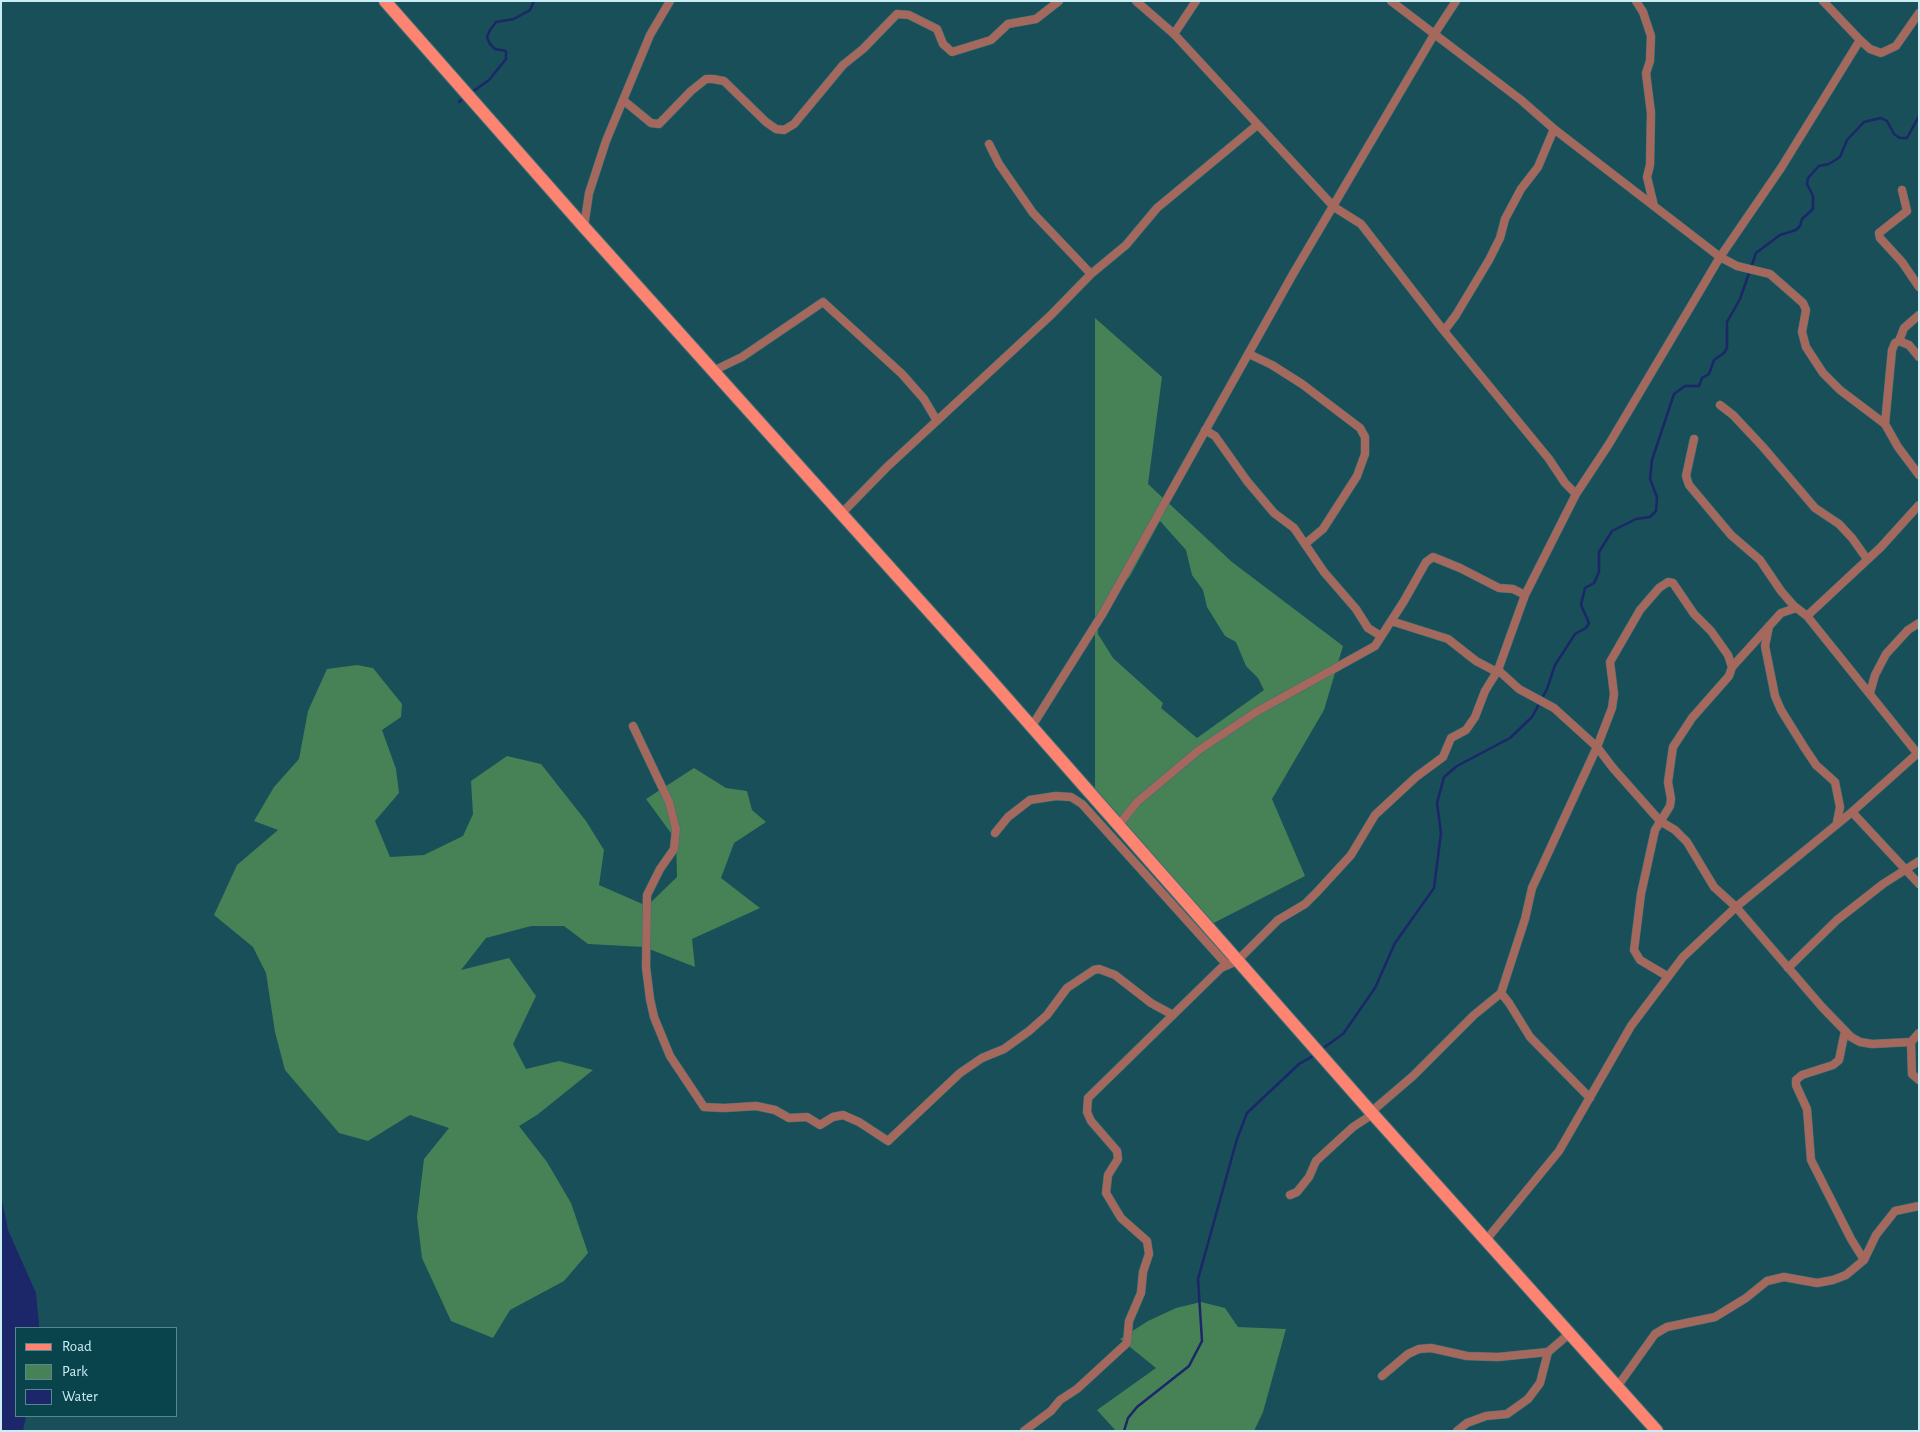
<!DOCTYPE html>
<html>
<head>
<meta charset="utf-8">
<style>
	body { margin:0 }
	#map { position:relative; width:1920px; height:1432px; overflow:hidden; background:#184f58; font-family:"Alegreya Sans",sans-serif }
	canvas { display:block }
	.frame { position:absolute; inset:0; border:2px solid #cbedf4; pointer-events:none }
	.legend { position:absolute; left:15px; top:1327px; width:162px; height:90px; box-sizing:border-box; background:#09444d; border:1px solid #578890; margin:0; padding:6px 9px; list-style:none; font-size:15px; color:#cbedf4 }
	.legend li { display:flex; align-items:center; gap:10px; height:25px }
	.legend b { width:25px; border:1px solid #578890 }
</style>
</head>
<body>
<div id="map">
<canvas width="1920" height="1432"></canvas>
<div class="frame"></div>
<ul class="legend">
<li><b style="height:6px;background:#fc8470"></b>Road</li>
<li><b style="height:14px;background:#468256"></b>Park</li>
<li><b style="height:14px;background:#1c276a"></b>Water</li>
</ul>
</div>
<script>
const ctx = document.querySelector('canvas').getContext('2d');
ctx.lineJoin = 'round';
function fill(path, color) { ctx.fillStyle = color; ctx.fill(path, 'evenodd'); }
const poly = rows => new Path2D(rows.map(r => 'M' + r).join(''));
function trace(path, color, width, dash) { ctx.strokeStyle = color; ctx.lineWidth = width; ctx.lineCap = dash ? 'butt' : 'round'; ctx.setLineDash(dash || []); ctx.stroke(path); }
const green = poly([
	[1095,318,1162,377,1148,484,1232,562,1343,646,1324,710,1272,799,1305,876,1204,928,1095,808],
	[1160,521,1186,550,1192,575,1203,590,1207,607,1225,636,1236,642,1246,666,1258,678,1264,690,1197,738,1161,708,1163,703,1113,658,1098,634,1098,617,1130,576],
	[357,665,373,668,402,704,401,717,382,730,396,769,399,793,375,821,390,857,424,855,463,836,473,814,471,781,507,756,541,764,586,821,604,850,599,885,647,906,677,877,676,840,646,799,694,768,726,788,747,791,752,810,766,822,734,843,721,878,760,908,692,939,695,967,644,947,588,944,564,926,531,926,486,938,461,970,509,958,536,996,513,1044,526,1069,559,1061,593,1070,537,1115,519,1126,547,1162,571,1203,588,1253,564,1281,510,1310,493,1338,451,1321,422,1258,417,1217,424,1159,449,1128,410,1115,368,1141,339,1133,285,1070,275,1032,266,973,253,947,214,915,237,865,278,830,254,821,274,787,299,759,308,711,327,669],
	[1201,1302,1225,1308,1238,1327,1286,1329,1263,1412,1254,1431,1116,1431,1097,1410,1156,1368,1120,1339,1148,1321,1176,1308]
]);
const water = poly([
	[1,1181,1,1195,8,1230,36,1293,39,1324,39,1328,16,1328,16,1416,26,1416,23,1431,1,1431]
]);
const stream = poly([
	[472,92,489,80,506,59,506,51,495,49,490,44,487,37,490,30,496,22,514,19,530,10,534,1],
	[459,102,465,97],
	[1322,1049,1343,1034,1375,988,1395,943,1434,888,1441,833,1437,803,1444,777,1457,766,1510,738,1532,717,1547,689,1555,665,1575,634,1586,628,1589,623,1581,605,1585,588,1594,583,1599,572,1599,552,1612,531,1636,519,1650,517,1656,511,1657,497,1650,479,1652,460,1674,394,1685,386,1699,386,1702,378,1709,374,1714,360,1724,353,1727,348,1727,322,1740,299,1756,253,1780,235,1796,230,1800,226,1802,219,1813,209,1813,196,1807,184,1808,178,1819,166,1829,164,1840,157,1847,140,1864,122,1881,118,1887,121,1894,134,1900,138,1907,138,1919,116],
	[1124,1431,1128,1418,1137,1407,1189,1366,1202,1341,1198,1279,1237,1139,1247,1113,1299,1064,1313,1056]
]);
const street = poly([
	[1136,1,1174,34,1334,207,1361,224,1444,331,1549,459,1565,483,1576,494],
	[1391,1,1521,100,1554,129,1720,257,1737,266,1770,274,1803,303,1806,310,1802,332,1806,347,1823,373,1840,390,1885,424],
	[1636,1,1643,12,1651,36,1650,61,1646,73,1651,113,1650,165,1647,177,1654,206],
	[1823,1,1860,40],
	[1174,34,1196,1],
	[623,100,651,123,659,124,691,91,706,79,713,79,724,81,766,122,776,129,784,130,794,124,843,65,863,49,897,14,909,15,937,29,943,44,952,52,991,40,1008,24,1036,19,1059,1],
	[989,144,999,164,1033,213,1091,274],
	[1902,190,1907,211,1879,233,1880,238,1902,262,1919,287],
	[584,227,589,193,606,141,650,35,670,1],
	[1444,331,1456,315,1489,260,1500,238,1505,219,1521,189,1538,167,1554,129],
	[1899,341,1904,328,1919,315],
	[1249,354,1272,365,1302,384,1360,428,1365,437,1365,454,1357,476,1323,529,1305,544],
	[1919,357,1909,345,1899,341,1895,343,1892,350,1885,424,1898,447,1919,475],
	[713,371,742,357,823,302,902,374,924,399,937,421],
	[1720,405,1733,415,1763,447,1815,508,1839,524,1852,538,1867,559],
	[1205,430,1215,436,1247,481,1274,513,1294,528,1324,572,1356,609,1368,628,1381,636],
	[1694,439,1686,476,1689,485,1731,535,1760,560,1781,591,1794,606,1807,616,1917,753],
	[841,514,887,467,1051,315,1091,274,1126,245,1157,208,1256,126],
	[1807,616,1881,547,1919,505],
	[1391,621,1448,639,1476,661,1497,672],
	[1769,626,1765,646,1775,696,1781,710,1804,747,1816,765,1835,782,1840,807,1837,822],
	[1732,667,1781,613,1796,608],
	[1498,670,1519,689,1554,708,1597,747,1613,768,1660,821,1675,830,1687,842,1714,887,1736,907,1822,1007,1851,1037,1860,1042,1872,1044,1911,1042,1912,1074,1919,1080],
	[1870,693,1875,675,1886,654,1908,630,1919,623],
	[633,726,669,802,676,829,674,849,660,869,647,895,646,967,650,999,654,1017,670,1056,704,1107,724,1108,756,1106,775,1110,789,1118,807,1117,820,1125,833,1117,843,1115,859,1122,888,1141,960,1073,982,1058,1004,1049,1029,1031,1047,1015,1067,988,1094,970,1099,969,1115,975,1151,1003,1173,1015],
	[1032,726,1103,613,1293,274,1435,33,1456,1],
	[1852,812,1919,884],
	[1118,826,1137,802,1199,750,1256,712,1375,646,1404,601,1426,562,1433,557,1460,568,1499,588,1513,589,1525,595],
	[995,833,1008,817,1030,800,1056,796,1071,797,1082,804,1227,965],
	[1788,968,1837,920,1883,884,1919,861],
	[1501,993,1509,1003,1530,1037,1590,1098],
	[1911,1042,1919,1033],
	[1371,1112,1413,1076,1474,1015,1501,993,1525,919,1532,888,1597,747,1612,708,1614,694,1610,662,1640,610,1659,588,1668,582,1673,583,1694,614,1711,631,1728,655,1732,667,1729,676,1692,718,1673,747,1668,782,1671,799,1670,806,1655,830,1641,894,1634,950,1640,960,1667,976],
	[1290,1195,1297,1192,1309,1177,1316,1161,1353,1127,1373,1114],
	[1486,1240,1559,1151,1631,1026,1683,957,1736,907,1852,812,1919,752],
	[1864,1260,1876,1235,1895,1211,1919,1206],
	[1382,1376,1408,1354,1419,1349,1431,1348,1467,1356,1498,1357,1548,1352,1569,1334],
	[1617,1387,1655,1334,1667,1327,1715,1317,1746,1298,1767,1281,1784,1277,1817,1283,1833,1280,1846,1275,1864,1260,1851,1239,1811,1160,1807,1109,1796,1085,1796,1080,1802,1075,1833,1065,1839,1060,1845,1031],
	[1024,1431,1051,1411,1060,1400,1077,1389,1127,1343,1129,1321,1141,1293,1143,1272,1149,1254,1147,1241,1121,1218,1106,1193,1108,1175,1118,1159,1117,1151,1091,1121,1087,1112,1088,1098,1221,968,1237,961,1278,920,1305,904,1317,892,1351,855,1375,815,1416,777,1443,757,1451,738,1466,730,1475,717,1485,691,1498,670,1525,595,1576,494,1609,444,1720,257,1781,168,1860,40,1870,49,1881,53,1896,46,1919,13],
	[1457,1431,1467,1423,1486,1416,1507,1414,1528,1399,1540,1383,1548,1352]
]);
const primary = poly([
	[385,1,584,227,988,677,1371,1112,1657,1431]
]);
fill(green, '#468256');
fill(water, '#1c276a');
trace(stream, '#1c276a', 2.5);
trace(street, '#3c6f77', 9);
trace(primary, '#3c6f77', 14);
trace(street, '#a4685d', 8);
trace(primary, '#fc8470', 12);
</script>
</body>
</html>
